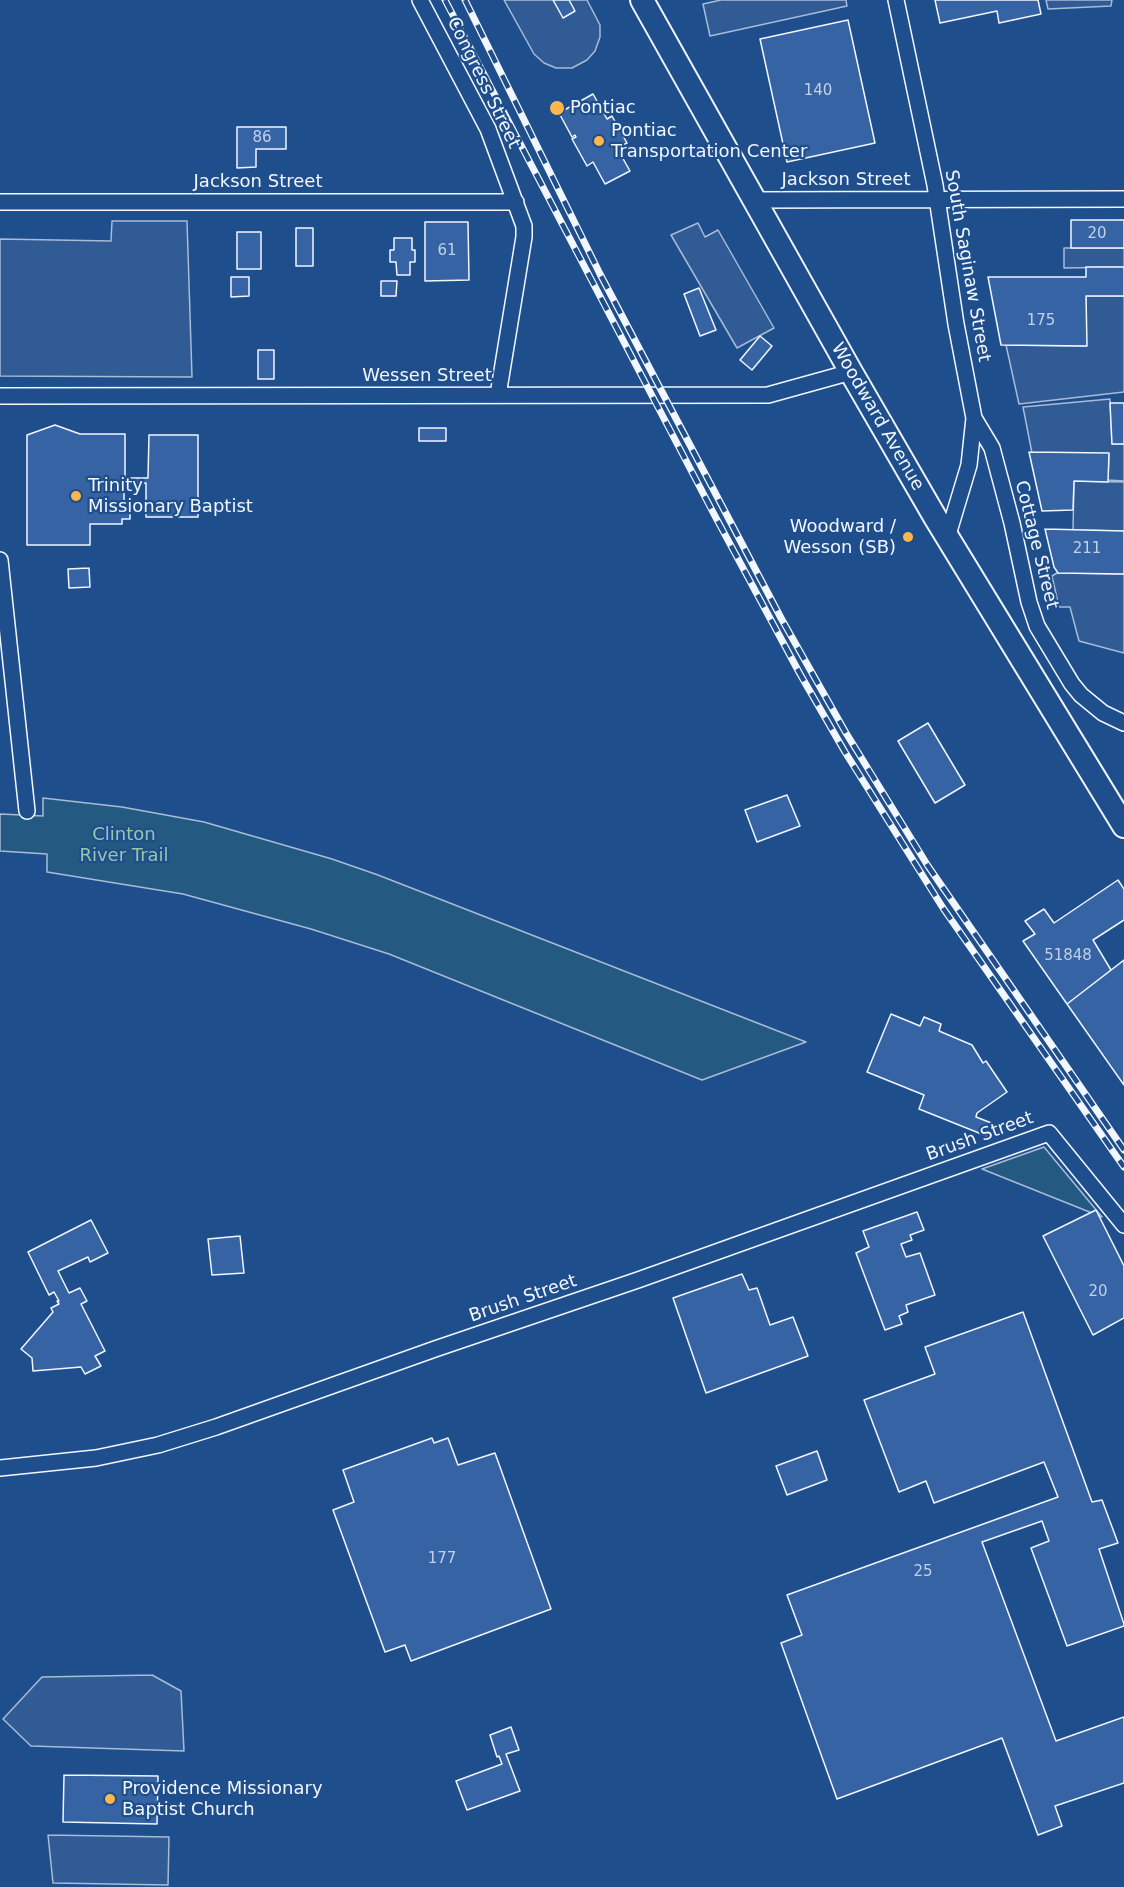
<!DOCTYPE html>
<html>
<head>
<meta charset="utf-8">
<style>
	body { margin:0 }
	canvas { display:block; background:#1f4e8c }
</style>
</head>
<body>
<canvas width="1124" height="1887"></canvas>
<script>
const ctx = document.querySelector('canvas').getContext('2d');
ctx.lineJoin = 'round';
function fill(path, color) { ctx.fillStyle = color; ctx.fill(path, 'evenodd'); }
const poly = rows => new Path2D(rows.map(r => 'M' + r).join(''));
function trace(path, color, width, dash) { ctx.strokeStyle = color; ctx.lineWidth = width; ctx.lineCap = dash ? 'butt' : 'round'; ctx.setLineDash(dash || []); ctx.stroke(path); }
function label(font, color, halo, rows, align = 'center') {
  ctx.font = font + ' "DejaVu Sans",sans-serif'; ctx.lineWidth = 4.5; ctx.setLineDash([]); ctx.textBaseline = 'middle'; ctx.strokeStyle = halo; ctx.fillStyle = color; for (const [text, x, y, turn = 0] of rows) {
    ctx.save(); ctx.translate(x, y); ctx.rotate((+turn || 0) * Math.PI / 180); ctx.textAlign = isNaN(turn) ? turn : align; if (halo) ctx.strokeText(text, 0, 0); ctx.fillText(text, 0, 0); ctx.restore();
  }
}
const green = poly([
	[43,798,122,807,204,822,332,859,378,875,806,1042,702,1080,389,954,311,929,183,894,47,872,47,854,0,851,0,814,43,816,43,798],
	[1044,1147,1102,1217,982,1169,1044,1147]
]);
const parking = poly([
	[504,0,587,0,600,25,600,37,595,51,587,60,572,68,556,68,544,63,534,54,504,0],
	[721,0,846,0,847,6,710,36,703,4,721,0],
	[1046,0,1112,0,1111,6,1048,9,1046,0],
	[112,221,187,221,192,377,0,376,0,239,111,241,112,221],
	[698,223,705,237,718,230,774,328,737,348,671,235,698,223],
	[1064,248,1124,248,1124,267,1064,268,1064,248],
	[1086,296,1124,296,1124,392,1019,404,1006,345,1086,346,1086,296],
	[1110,399,1112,444,1124,444,1124,481,1108,480,1109,454,1032,453,1023,407,1110,399],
	[1074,481,1124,482,1124,531,1073,530,1074,481],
	[1057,573,1124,574,1124,653,1079,641,1070,607,1059,607,1052,576,1057,573],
	[152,1675,181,1691,184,1751,31,1746,3,1719,42,1677,152,1675],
	[48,1835,169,1837,168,1885,53,1883,48,1835]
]);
const building = poly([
	[553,0,569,0,575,11,563,18,553,0],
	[935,0,1038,0,1041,14,999,23,997,11,940,23,935,0],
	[848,20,875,143,787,162,760,39,848,20],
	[593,94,607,119,612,116,627,143,617,148,630,171,605,184,593,162,587,166,572,139,576,137,575,135,572,137,559,113,593,94],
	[237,127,286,127,286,149,256,149,256,167,237,168,237,127],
	[1071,220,1124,220,1124,248,1071,248,1071,220],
	[425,222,468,222,469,280,425,281,425,222],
	[296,228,313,228,313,266,296,266,296,228],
	[237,232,261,232,261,269,237,269,237,232],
	[394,238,412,238,412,250,415,250,415,262,410,262,410,275,397,275,396,262,390,262,390,250,394,250,394,238],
	[1086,267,1124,267,1124,296,1086,296,1087,346,1001,345,988,277,1086,277,1086,267],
	[231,277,249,277,249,296,231,297,231,277],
	[381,281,397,281,396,296,381,296,381,281],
	[699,288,716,330,700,336,684,294,699,288],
	[760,336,772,346,752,370,740,360,760,336],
	[258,350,274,350,274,379,258,379,258,350],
	[1110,403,1124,403,1124,444,1112,444,1110,403],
	[55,425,80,434,125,434,125,478,148,478,149,435,198,435,198,517,146,517,146,483,124,483,124,508,130,509,130,519,122,519,122,524,90,524,90,545,27,545,27,435,55,425],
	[419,428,446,428,446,441,419,441,419,428],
	[1029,452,1109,453,1108,482,1074,481,1073,510,1042,511,1029,452],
	[1045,529,1124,531,1124,574,1058,573,1054,567,1045,529],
	[89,568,90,587,69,588,68,569,89,568],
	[928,723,965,785,935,803,898,741,928,723],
	[787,795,800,826,757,842,745,810,787,795],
	[1118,880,1124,889,1124,920,1093,940,1111,970,1067,1004,1023,941,1035,934,1025,921,1044,909,1054,923,1118,880],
	[1124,960,1124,1085,1067,1004,1124,960],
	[891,1014,920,1026,924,1017,941,1024,939,1031,972,1045,983,1063,986,1061,1007,1092,977,1113,976,1117,994,1124,989,1137,919,1109,924,1095,867,1072,891,1014],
	[1096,1210,1124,1266,1124,1318,1093,1335,1043,1236,1096,1210],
	[917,1212,924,1230,910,1235,912,1240,901,1244,906,1257,920,1253,935,1295,906,1305,908,1312,899,1316,902,1324,885,1330,856,1253,869,1247,863,1231,917,1212],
	[91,1220,108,1253,90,1262,88,1257,58,1271,69,1293,80,1288,87,1301,81,1304,105,1351,95,1356,101,1366,85,1374,81,1367,33,1371,32,1358,21,1349,53,1312,51,1308,59,1304,57,1301,59,1301,54,1292,49,1295,28,1252,91,1220],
	[240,1236,244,1273,212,1275,208,1239,240,1236],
	[742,1274,749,1290,757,1288,770,1325,793,1317,808,1356,706,1393,673,1298,742,1274],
	[1023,1312,1092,1502,1102,1500,1118,1543,1099,1549,1124,1624,1124,1626,1067,1646,1031,1548,1049,1541,1042,1521,982,1542,1056,1741,1124,1717,1124,1783,1055,1806,1062,1826,1038,1835,1002,1738,837,1799,781,1643,802,1635,787,1595,1058,1497,1044,1462,934,1503,926,1481,899,1492,864,1400,935,1374,925,1347,1023,1312],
	[432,1438,434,1443,448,1438,458,1465,495,1453,551,1609,411,1661,405,1645,385,1652,333,1510,354,1502,343,1470,432,1438],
	[817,1451,827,1480,787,1495,776,1466,817,1451],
	[511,1727,519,1750,506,1754,520,1791,467,1810,456,1781,502,1764,499,1756,497,1757,490,1735,511,1727],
	[64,1775,158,1776,157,1824,63,1822,64,1775]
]);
const street = poly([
	[420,0,488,129,524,226,524,237,498,395],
	[896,0,935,185,956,324,974,418,969,465,947,538],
	[754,200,1124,199],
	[0,202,516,202],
	[0,396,768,395,851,372],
	[974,418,992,448,1012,523,1029,602,1037,626,1072,684,1081,695,1103,713,1124,723],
	[0,560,27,811],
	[0,1468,96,1458,158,1445,216,1427,435,1349,638,1280,1049,1133,1124,1225]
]);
const primary = poly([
	[642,0,851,372,935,517,1124,826]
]);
const rail = poly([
	[445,0,715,516,800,674,845,752,943,908,1124,1167],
	[465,0,600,274,781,618,846,733,928,866,1124,1150]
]);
const markers = [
	[557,108,8,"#ffb74d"],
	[599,141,6,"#ffb74d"],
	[76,496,6,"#ffb74d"],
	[908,537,6,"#ffb74d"],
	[110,1799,6,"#ffb74d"]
];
const numberNames = [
	["140",818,91],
	["86",262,138],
	["20",1097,234],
	["61",447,251],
	["175",1041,321],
	["211",1087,549],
	["51848",1068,956],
	["20",1098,1292],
	["177",442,1559],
	["25",923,1572]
];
const streetNames = [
	["Congress Street",483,83,64],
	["Jackson Street",846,180],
	["Jackson Street",258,182],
	["South Saginaw Street",967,266,80],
	["Wessen Street",427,376],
	["Woodward Avenue",877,417,60],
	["Cottage Street",1036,545,76],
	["Brush Street",980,1137,-20],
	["Brush Street",523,1299,-19]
];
const poiNames = [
	["Pontiac",570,108],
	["Pontiac",611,131],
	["Transportation Center",611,152],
	["Trinity",88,486],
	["Missionary Baptist",88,507],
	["Woodward /",896,527,"right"],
	["Wesson (SB)",896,548,"right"],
	["Providence Missionary",122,1789],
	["Baptist Church",122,1810]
];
const parkNames = [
	["Clinton",124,835],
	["River Trail",124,856]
];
fill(green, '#245a82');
trace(green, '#a8bbd7', 1.5);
fill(parking, '#305b95');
trace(parking, '#a8bbd7', 1.5);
fill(building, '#3563a3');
trace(building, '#f2f6ff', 1.5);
trace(street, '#f2f6ff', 18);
trace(primary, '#f2f6ff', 26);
trace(street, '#1f4e8c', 15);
trace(primary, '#1f4e8c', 22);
trace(rail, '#f2f6ff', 7);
trace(rail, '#1f4e8c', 4.5, [14]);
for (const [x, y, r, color] of markers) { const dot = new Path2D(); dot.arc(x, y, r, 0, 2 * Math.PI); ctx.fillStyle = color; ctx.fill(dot); trace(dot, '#1f4e8c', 2); }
label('15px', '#c3d1e8', null, numberNames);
label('18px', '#f2f6ff', '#1f4e8c', streetNames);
label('18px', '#f2f6ff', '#1f4e8c', poiNames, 'left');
label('18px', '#97c8a6', '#1f4e8c', parkNames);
</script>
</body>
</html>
